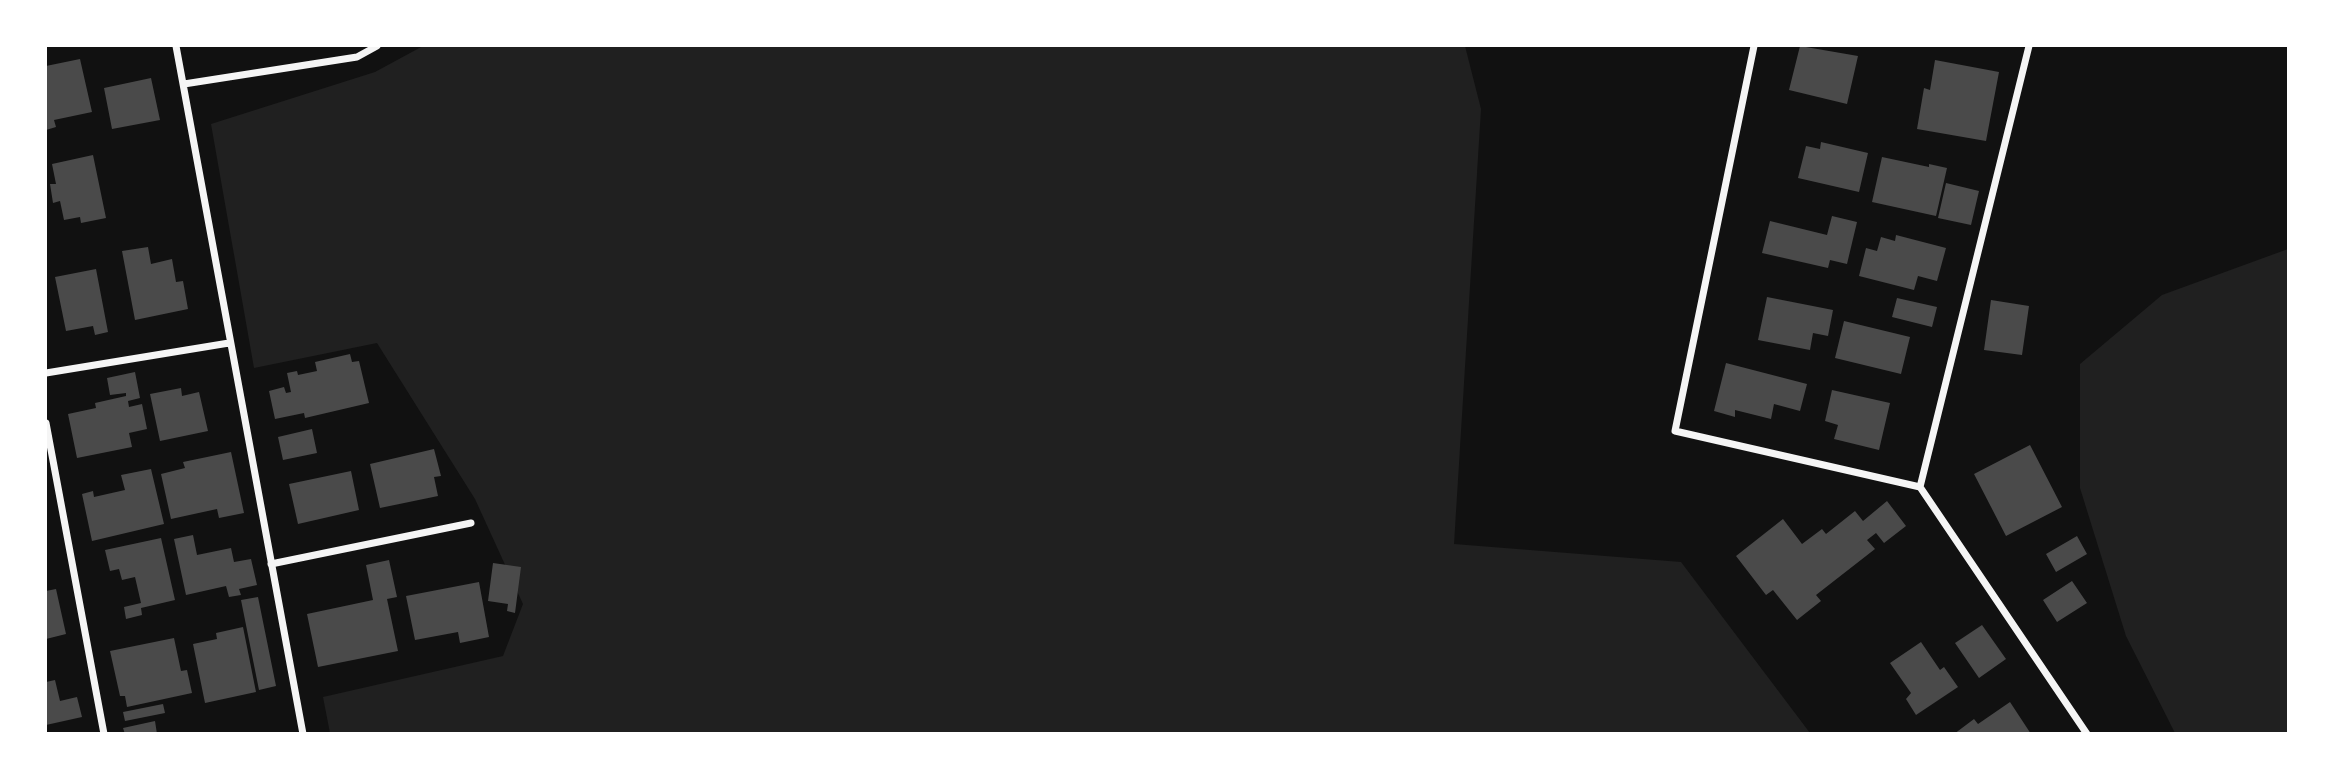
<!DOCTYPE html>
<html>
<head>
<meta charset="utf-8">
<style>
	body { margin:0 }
	#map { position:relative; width:2334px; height:779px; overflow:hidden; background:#111; font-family:Georgia,serif }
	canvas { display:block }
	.frame { position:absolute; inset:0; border:47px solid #fff; pointer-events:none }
</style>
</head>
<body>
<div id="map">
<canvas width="2334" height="779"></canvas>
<div class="frame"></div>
</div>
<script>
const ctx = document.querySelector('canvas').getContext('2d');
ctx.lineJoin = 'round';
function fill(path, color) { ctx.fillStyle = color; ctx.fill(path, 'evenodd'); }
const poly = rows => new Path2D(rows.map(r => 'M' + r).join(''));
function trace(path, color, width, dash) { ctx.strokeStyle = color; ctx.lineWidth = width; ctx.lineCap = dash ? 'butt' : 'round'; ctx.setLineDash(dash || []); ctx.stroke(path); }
const green = poly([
	[423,46,1465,46,1481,109,1454,544,1681,562,1810,733,330,733,323,697,503,656,523,604,475,499,377,343,254,368,211,124,375,72],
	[2288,249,2288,733,2175,733,2126,636,2080,488,2080,364,2162,295]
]);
const building = poly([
	[1800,46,1858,56,1847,104,1789,90],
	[80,59,92,112,54,120,56,127,46,130,46,66],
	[1935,60,1999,72,1986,141,1917,129,1924,88,1930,90],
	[151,78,160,120,112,129,104,88],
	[1821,142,1868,153,1859,192,1798,178,1806,146,1820,149],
	[93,155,106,218,81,223,80,217,64,220,60,201,53,203,50,184,56,184,52,164],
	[1882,157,1929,167,1929,164,1947,168,1936,216,1872,202],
	[1946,183,1979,191,1971,225,1938,218],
	[1832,216,1857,222,1847,264,1830,260,1828,268,1762,253,1770,221,1827,235],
	[1896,235,1946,248,1937,281,1918,276,1914,290,1859,276,1866,248,1877,251,1881,237,1895,241],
	[148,247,151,264,172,259,176,282,183,281,188,309,135,320,122,251],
	[96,269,108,332,95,335,93,326,66,331,55,277],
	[1767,297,1833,310,1828,336,1813,333,1810,350,1758,340],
	[1897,298,1937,307,1932,327,1892,317],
	[1991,300,2029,306,2022,355,1984,350],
	[1844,321,1910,337,1901,374,1835,358],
	[350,354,352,362,359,361,369,403,305,418,304,413,275,419,269,391,284,387,286,393,291,392,287,373,297,371,298,375,317,371,315,362],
	[1726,363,1807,384,1800,411,1774,404,1771,419,1735,410,1735,417,1714,411],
	[135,372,140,398,128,401,129,407,142,404,147,429,129,433,132,447,77,458,68,414,96,408,95,403,126,396,126,393,110,395,107,378],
	[181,388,182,396,199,392,208,431,160,441,150,394],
	[1832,390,1890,403,1879,450,1834,439,1838,425,1825,421],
	[312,429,317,453,283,460,278,437],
	[2030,445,2062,507,2006,536,1974,474],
	[434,449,441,476,434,477,438,496,380,508,370,464],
	[231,452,244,513,219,518,217,509,171,519,161,474,185,468,183,462],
	[151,469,164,524,92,541,82,494,93,491,94,497,125,490,121,475],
	[351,471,359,510,298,524,289,484],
	[1887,501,1906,526,1884,543,1876,533,1867,540,1875,549,1816,595,1821,601,1797,620,1773,590,1766,595,1736,556,1783,519,1802,544,1822,529,1826,534,1855,511,1863,521],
	[193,535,197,555,231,548,234,562,251,559,257,585,239,589,241,595,229,597,226,586,186,595,174,539],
	[2077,536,2087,554,2056,572,2046,554],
	[161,538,175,600,141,608,142,615,126,619,124,607,141,603,135,577,122,580,119,569,110,571,105,550],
	[389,560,397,597,387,599,398,651,318,667,307,614,373,600,366,565],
	[493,563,521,567,515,613,507,611,508,604,488,601],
	[2072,581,2087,603,2057,622,2043,600],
	[479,582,489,637,460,643,458,632,415,640,406,596],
	[56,589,66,634,46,639,46,591],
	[258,597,276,686,259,690,241,600],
	[1982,625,2006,659,1979,678,1955,643],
	[243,627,256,692,205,703,193,644,217,639,216,633],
	[174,638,181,671,187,670,192,693,127,707,125,696,120,696,110,651],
	[1921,642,1940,670,1944,667,1958,687,1916,715,1906,699,1911,693,1890,663],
	[55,680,60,701,77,697,82,717,46,725,46,682],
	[2010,702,2031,734,1954,734,1974,719,1978,724],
	[163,704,165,713,125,721,123,712],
	[155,721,157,734,125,734,123,728]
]);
const minor = poly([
	[176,46,303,734],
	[1754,46,1675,431,1920,487],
	[2029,46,1920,487,2087,734],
	[184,84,357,57,377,46],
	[46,373,229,343],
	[46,423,104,734],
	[271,564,471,523]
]);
fill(green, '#202020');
fill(building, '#4a4a4a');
trace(minor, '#f5f5f5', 7);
</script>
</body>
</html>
